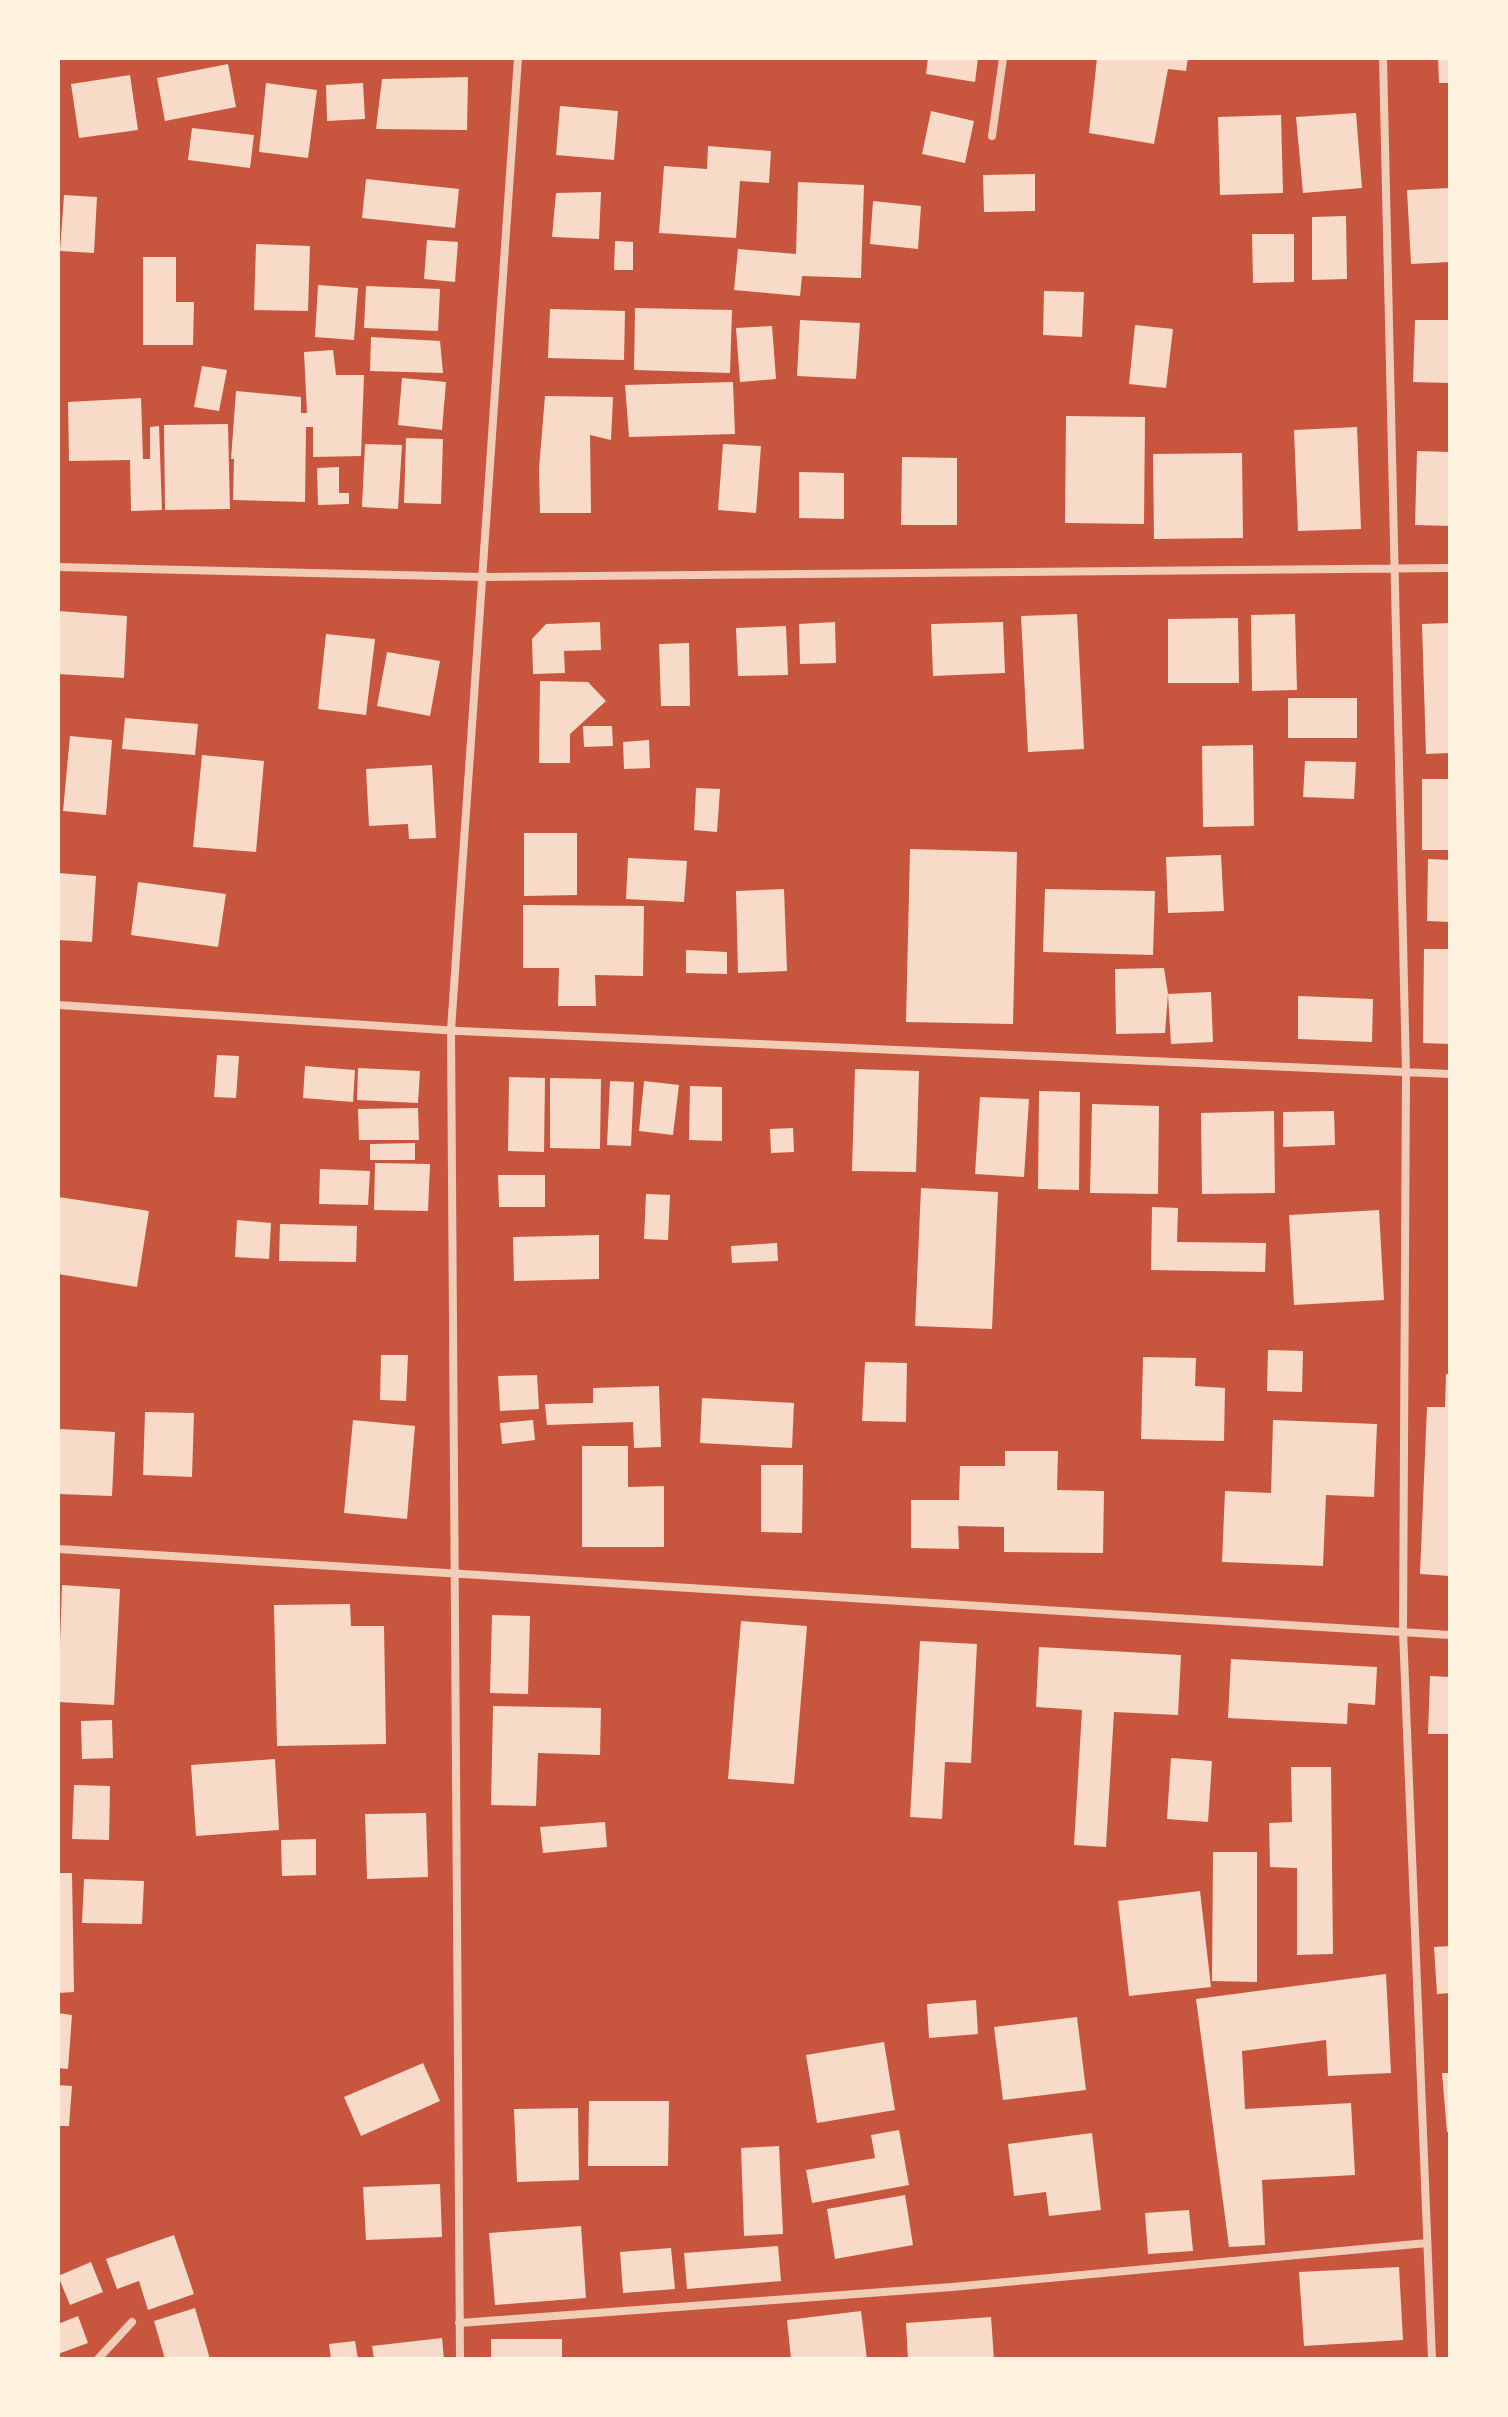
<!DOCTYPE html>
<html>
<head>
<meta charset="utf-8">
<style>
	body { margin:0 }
	#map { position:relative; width:1508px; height:2417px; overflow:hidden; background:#c8553d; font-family:Jost,sans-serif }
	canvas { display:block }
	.frame { position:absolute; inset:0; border:60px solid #fff3e0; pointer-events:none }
</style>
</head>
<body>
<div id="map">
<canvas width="1508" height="2417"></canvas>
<div class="frame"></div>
</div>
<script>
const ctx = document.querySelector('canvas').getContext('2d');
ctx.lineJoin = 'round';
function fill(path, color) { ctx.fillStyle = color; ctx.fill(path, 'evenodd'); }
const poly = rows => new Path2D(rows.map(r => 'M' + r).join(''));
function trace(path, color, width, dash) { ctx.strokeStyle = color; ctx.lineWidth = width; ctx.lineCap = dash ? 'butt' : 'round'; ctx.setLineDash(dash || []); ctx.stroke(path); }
const building = poly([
	[928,58,978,58,975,82,926,74],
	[1097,58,1188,58,1186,71,1168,69,1154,144,1089,133],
	[1438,58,1450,58,1450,83,1439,83],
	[228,64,236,107,165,121,157,78],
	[130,75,138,130,79,138,71,84],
	[468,77,467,130,376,129,382,79],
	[266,83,317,90,308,158,259,152],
	[363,83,365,119,327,121,326,85],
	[560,106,618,111,614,160,556,155],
	[931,111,974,121,965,163,922,154],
	[1356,113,1362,188,1303,193,1296,117],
	[1281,115,1283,193,1220,195,1218,117],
	[192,128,254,135,250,168,188,160],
	[708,146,771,151,769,183,740,181,736,238,659,233,664,166,707,169],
	[1035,174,1035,211,984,212,983,175],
	[366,179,459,189,455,228,362,218],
	[798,182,864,185,861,278,802,276,800,296,734,290,738,249,796,254],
	[1450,188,1450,262,1411,264,1407,190],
	[601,192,599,239,552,237,556,193],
	[64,195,97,197,94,253,60,251],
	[873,201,921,206,918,249,870,244],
	[1346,216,1347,279,1312,280,1312,217],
	[1252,234,1294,234,1294,282,1253,283],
	[427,240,458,242,455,282,424,279],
	[615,241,633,242,633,270,614,270],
	[256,244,310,246,308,311,254,310],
	[143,257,176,257,176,302,194,302,193,345,143,345],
	[318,285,358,288,354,340,315,337],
	[366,286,440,289,438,331,364,328],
	[1044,291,1084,292,1082,337,1043,335],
	[635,308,732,310,730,373,634,370],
	[550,309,625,311,624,360,548,358],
	[800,320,860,323,856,379,797,376],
	[1415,320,1450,320,1450,383,1413,382],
	[1135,325,1173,329,1166,388,1129,384],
	[772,326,776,379,740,382,736,328],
	[371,337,440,341,443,373,370,371],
	[333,350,336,375,364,375,361,456,313,457,313,427,306,427,305,502,233,500,234,459,231,459,236,391,301,397,301,413,307,413,304,352],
	[202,366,227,370,219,411,194,407],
	[402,378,446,382,442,430,398,425],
	[733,382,735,434,629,437,625,385],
	[545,396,613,397,611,440,590,435,591,513,540,513,539,468],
	[141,398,143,459,150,459,150,427,159,426,162,510,131,511,130,460,69,461,68,402],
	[1066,416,1145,417,1144,524,1065,523],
	[228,424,230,509,165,510,164,425],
	[1357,427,1361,529,1298,531,1294,430],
	[406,438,443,439,441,504,404,503],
	[365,444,402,445,398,509,362,507],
	[723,444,761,446,756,513,718,510],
	[1417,451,1450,452,1450,526,1415,525],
	[1242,453,1243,538,1154,539,1153,454],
	[902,457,957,458,957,525,901,525],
	[339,467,339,493,349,493,349,504,318,505,317,468],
	[799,472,844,473,844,519,799,518],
	[58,611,127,616,124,678,58,674],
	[1077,614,1084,749,1028,752,1021,616],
	[1295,614,1297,690,1252,691,1251,615],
	[1238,618,1239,683,1168,683,1168,619],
	[600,622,601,650,564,651,565,673,533,674,532,639,546,624],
	[835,622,836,663,800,664,799,624],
	[1003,622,1005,673,933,676,931,624],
	[1450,623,1450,753,1426,754,1422,624],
	[786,626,788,675,738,676,736,628],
	[326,634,375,639,366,715,318,709],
	[689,643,690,706,661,706,659,644],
	[387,652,440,661,430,716,377,706],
	[540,681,588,682,606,701,570,734,570,763,539,763],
	[1288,698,1357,698,1357,738,1288,738],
	[125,718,198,724,195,755,122,749],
	[583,726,612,726,613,746,584,747],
	[70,736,112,740,106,815,63,811],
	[649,740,650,768,624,769,623,742],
	[1253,745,1254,826,1203,827,1202,746],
	[202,755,264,761,256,852,193,847],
	[1305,761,1356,762,1354,799,1303,797],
	[432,765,436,838,409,839,408,824,369,826,366,769],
	[1422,779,1450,779,1450,850,1422,850],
	[696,788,720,789,717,832,694,830],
	[524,833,577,833,577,895,524,896],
	[910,849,1017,852,1013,1024,906,1022],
	[1221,855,1224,911,1168,913,1166,857],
	[628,858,687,861,684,902,626,899],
	[1428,859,1450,860,1450,922,1427,921],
	[58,873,96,876,92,942,58,940],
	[138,882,226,894,218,947,131,935],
	[784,889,787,971,738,973,736,891],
	[1045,889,1155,891,1153,955,1043,952],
	[523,905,644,906,643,976,595,975,596,1006,558,1006,559,968,523,968],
	[1424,949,1450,949,1450,1044,1423,1043],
	[686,950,727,952,727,974,686,973],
	[1164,968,1168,994,1211,992,1213,1042,1171,1044,1168,994,1165,1033,1116,1034,1115,969],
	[1298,996,1373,999,1372,1042,1298,1039],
	[217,1055,239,1056,236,1098,214,1097],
	[305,1066,355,1070,353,1102,303,1098],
	[358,1068,420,1071,418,1103,357,1100],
	[855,1069,919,1071,916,1172,852,1171],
	[509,1077,545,1078,544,1152,508,1151],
	[550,1078,601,1079,600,1149,550,1148],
	[610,1081,634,1082,631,1146,607,1145],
	[644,1081,679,1085,673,1135,639,1131],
	[690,1086,722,1087,722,1141,689,1140],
	[1039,1091,1080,1092,1079,1190,1038,1189],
	[980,1097,1029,1099,1024,1177,975,1174],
	[1092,1104,1159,1106,1158,1194,1090,1193],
	[418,1108,419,1140,359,1140,358,1109],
	[1274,1111,1275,1193,1202,1194,1201,1113],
	[1334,1111,1335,1145,1283,1147,1283,1112],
	[793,1128,794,1152,771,1153,770,1129],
	[415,1143,415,1160,370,1160,370,1144],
	[375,1163,430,1164,428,1211,374,1210],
	[320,1169,370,1171,368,1205,319,1204],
	[498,1175,545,1175,545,1207,499,1207],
	[921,1188,998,1192,992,1329,915,1326],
	[646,1194,670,1195,668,1240,644,1239],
	[59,1197,149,1211,137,1287,58,1274],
	[1152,1207,1178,1208,1177,1242,1266,1243,1265,1272,1151,1270],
	[1379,1210,1384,1300,1294,1305,1289,1215],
	[237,1220,271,1223,269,1259,235,1257],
	[280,1224,357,1226,356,1262,279,1261],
	[599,1235,599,1279,514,1281,513,1237],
	[777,1243,778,1261,732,1263,731,1246],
	[1268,1350,1303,1351,1302,1392,1267,1391],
	[381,1355,408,1355,406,1401,380,1400],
	[1143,1357,1196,1358,1195,1386,1225,1388,1224,1441,1141,1439],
	[865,1362,907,1363,906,1422,862,1421],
	[1446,1374,1450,1374,1450,1576,1420,1574,1427,1407,1445,1407],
	[537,1375,539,1409,500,1411,498,1376],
	[659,1386,661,1447,634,1448,633,1422,547,1425,545,1404,593,1403,593,1388],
	[702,1398,794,1403,792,1448,700,1443],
	[145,1412,194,1413,192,1477,143,1475],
	[353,1420,415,1426,407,1519,344,1513],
	[533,1420,535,1440,502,1444,500,1423],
	[1273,1420,1377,1424,1374,1497,1326,1495,1323,1566,1222,1562,1225,1491,1271,1493],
	[60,1429,115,1432,112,1496,58,1494],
	[582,1446,628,1446,628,1487,664,1486,664,1547,582,1547],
	[1005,1451,1058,1451,1057,1490,1104,1491,1103,1553,1004,1552,1004,1527,958,1526,959,1549,911,1548,911,1500,959,1500,960,1466,1005,1466],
	[761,1465,803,1465,802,1533,761,1532],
	[62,1585,120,1589,114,1705,58,1702],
	[350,1604,351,1626,384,1626,386,1744,277,1746,274,1605],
	[492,1615,530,1616,528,1694,490,1693],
	[741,1621,807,1626,794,1784,728,1779],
	[920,1641,977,1644,971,1763,945,1762,942,1819,910,1817],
	[1039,1647,1181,1655,1178,1715,1114,1712,1106,1847,1074,1845,1082,1710,1036,1707],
	[1231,1659,1377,1667,1375,1705,1348,1703,1347,1724,1228,1718],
	[1430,1676,1450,1677,1450,1734,1428,1734],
	[493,1706,601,1708,600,1755,538,1753,536,1806,491,1805],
	[112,1720,113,1758,82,1759,81,1721],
	[1171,1758,1212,1761,1208,1822,1167,1819],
	[275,1759,279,1830,196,1836,191,1765],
	[1291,1767,1331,1767,1333,1954,1297,1955,1297,1868,1270,1867,1269,1823,1292,1822],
	[74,1785,110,1786,109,1840,72,1839],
	[426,1813,428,1877,367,1879,365,1814],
	[605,1822,607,1847,543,1853,540,1827],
	[316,1839,316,1875,282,1876,281,1840],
	[1213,1852,1257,1852,1257,1982,1212,1981],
	[58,1873,72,1873,74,1992,58,1993],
	[84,1879,144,1881,142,1924,82,1923],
	[1200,1891,1211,1987,1129,1996,1118,1901],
	[1450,1946,1450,1993,1437,1994,1434,1947],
	[1386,1974,1391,2073,1328,2076,1326,2040,1242,2051,1245,2109,1351,2103,1355,2175,1262,2180,1265,2245,1229,2247,1196,1999],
	[976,2000,978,2034,929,2038,927,2004],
	[58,2013,72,2015,68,2069,58,2068],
	[1077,2017,1086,2090,1003,2100,994,2027],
	[884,2042,895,2110,817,2123,806,2055],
	[423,2063,440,2101,361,2136,344,2097],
	[1442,2073,1450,2073,1450,2132,1447,2132],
	[58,2085,72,2086,69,2126,58,2126],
	[589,2101,669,2101,668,2166,588,2166],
	[578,2108,579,2180,517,2182,514,2109],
	[899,2130,909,2185,812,2203,806,2170,875,2158,871,2135],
	[1092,2133,1101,2210,1049,2216,1046,2192,1014,2196,1008,2144],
	[779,2146,783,2234,744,2236,741,2148],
	[440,2184,442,2237,366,2240,363,2187],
	[905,2195,913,2245,835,2259,827,2209],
	[1189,2210,1193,2251,1148,2254,1145,2213],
	[581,2226,586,2298,495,2305,489,2233],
	[174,2235,194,2294,148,2310,139,2281,117,2289,106,2259],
	[778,2246,781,2281,687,2289,684,2253],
	[671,2248,675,2289,623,2293,620,2252],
	[91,2262,103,2292,70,2305,58,2276],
	[1399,2267,1403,2340,1304,2346,1299,2272],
	[195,2308,210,2359,165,2359,154,2321],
	[861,2311,867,2359,791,2359,787,2320],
	[78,2316,88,2343,58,2354,58,2324],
	[991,2317,994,2359,908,2359,906,2323],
	[442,2338,444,2359,374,2359,372,2346],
	[491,2339,562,2339,562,2359,491,2359],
	[355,2341,358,2359,331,2359,329,2344]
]);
const minor = poly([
	[1383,58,1406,1073,1403,1631,1432,2359],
	[992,136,1003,58],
	[58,567,482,577,1450,568],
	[58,1005,459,1031,1450,1074],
	[58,1549,1450,1635],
	[459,2323,952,2287,1427,2243],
	[98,2359,132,2322],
	[460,2359,451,1030,518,58]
]);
fill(building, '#f7dbc8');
trace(minor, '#f1ccb7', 8);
</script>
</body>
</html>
